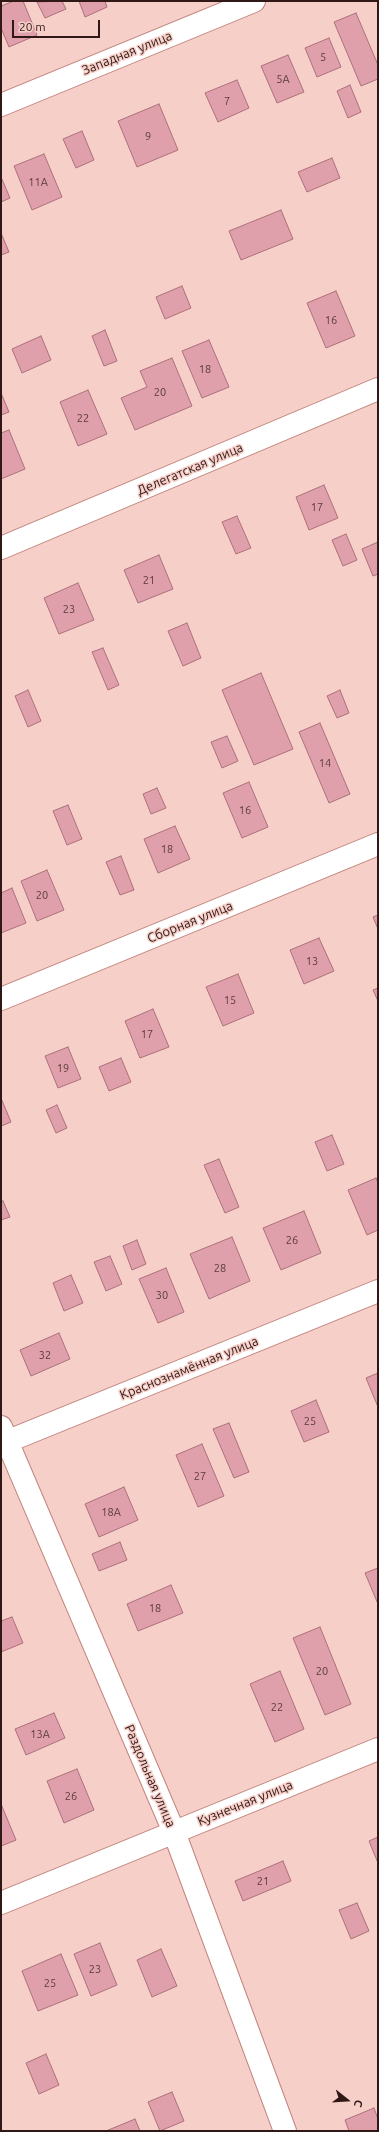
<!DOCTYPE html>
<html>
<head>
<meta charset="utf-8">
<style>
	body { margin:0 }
	#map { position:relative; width:379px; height:2132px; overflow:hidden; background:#f7cfc9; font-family:Ubuntu,sans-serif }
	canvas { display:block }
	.frame { position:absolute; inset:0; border:2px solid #2f1815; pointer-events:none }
	.north { position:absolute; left:327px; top:2080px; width:40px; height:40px; -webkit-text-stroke:3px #f7cfc9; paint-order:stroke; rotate:107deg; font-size:11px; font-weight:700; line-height:16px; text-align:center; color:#2f1815 }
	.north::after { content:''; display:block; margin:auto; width:14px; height:18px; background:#2f1815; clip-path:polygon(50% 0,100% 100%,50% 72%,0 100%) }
	.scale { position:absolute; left:12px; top:20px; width:88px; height:18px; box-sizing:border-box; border:2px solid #2f1815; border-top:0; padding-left:5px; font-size:12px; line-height:14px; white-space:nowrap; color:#2f1815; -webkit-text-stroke:3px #f7cfc9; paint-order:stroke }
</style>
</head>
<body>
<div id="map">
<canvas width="379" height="2132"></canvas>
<div class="frame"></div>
<div class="north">С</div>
<div class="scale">20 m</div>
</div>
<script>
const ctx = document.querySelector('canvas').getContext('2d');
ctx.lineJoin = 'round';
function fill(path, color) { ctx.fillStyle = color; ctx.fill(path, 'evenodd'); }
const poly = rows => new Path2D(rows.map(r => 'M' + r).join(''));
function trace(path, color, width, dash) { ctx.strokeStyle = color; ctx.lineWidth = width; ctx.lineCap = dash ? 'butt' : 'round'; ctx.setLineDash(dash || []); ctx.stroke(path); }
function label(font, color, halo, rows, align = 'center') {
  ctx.font = font + ' Ubuntu,sans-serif'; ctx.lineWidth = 3; ctx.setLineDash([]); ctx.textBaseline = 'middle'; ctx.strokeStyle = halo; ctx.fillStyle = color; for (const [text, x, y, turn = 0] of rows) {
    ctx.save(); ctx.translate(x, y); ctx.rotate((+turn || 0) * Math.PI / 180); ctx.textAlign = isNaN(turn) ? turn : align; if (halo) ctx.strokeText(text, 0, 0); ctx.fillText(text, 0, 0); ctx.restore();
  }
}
const building = poly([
	[14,1,23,1,37,35,9,47,1,28,1,6,14,1],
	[62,1,66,9,45,18,37,2,62,1],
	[79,1,105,1,107,7,85,17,79,1],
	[356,13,378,65,378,79,361,86,334,22,356,13],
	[329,38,341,67,317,77,305,48,329,38],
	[288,55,304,92,277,103,261,66,288,55],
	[237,80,249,108,218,122,205,93,237,80],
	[350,85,361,112,348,118,337,91,350,85],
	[159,104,178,150,137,167,118,121,159,104],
	[82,131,94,160,76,168,63,139,82,131],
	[44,154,62,197,32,210,14,166,44,154],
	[332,158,340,178,307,192,298,172,332,158],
	[1,177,10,198,1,202,1,177],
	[281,210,293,239,241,260,229,231,281,210],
	[1,233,9,252,1,255,1,233],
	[182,286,191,308,165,319,156,297,182,286],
	[336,291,355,336,326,348,307,303,336,291],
	[105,330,117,361,104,366,92,336,105,330],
	[41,336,51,360,22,373,12,349,41,336],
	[209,340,229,387,202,398,182,351,209,340],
	[172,358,192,406,135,430,121,398,147,387,140,371,172,358],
	[88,390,107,434,78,446,60,402,88,390],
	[1,393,9,412,1,415,1,393],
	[9,430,25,469,1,479,1,433,9,430],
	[324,485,338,518,309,530,296,497,324,485],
	[237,516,251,548,236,554,222,522,237,516],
	[346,534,357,560,343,566,332,540,346,534],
	[378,542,378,574,373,576,362,549,378,542],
	[159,555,173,589,138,603,124,570,159,555],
	[78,583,94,620,59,634,44,598,78,583],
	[187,623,201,658,183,666,168,631,187,623],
	[103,648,119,685,108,690,92,652,103,648],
	[261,673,293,749,254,765,222,690,261,673],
	[28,690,41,721,28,727,15,696,28,690],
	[340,690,349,713,337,718,327,696,340,690],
	[320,723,350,794,329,803,299,732,320,723],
	[227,736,238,761,222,768,211,742,227,736],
	[249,782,268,827,242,838,223,793,249,782],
	[157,788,166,808,151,814,143,794,157,788],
	[68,805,82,839,67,845,53,811,68,805],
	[175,826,190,859,158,873,144,839,175,826],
	[121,856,134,890,120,895,106,862,121,856],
	[47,870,64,910,37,921,21,881,47,870],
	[12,888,26,923,1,933,1,893,12,888],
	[378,915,378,929,373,917,378,915],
	[319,938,334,971,304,984,290,950,319,938],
	[238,974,254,1013,223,1026,206,987,238,974],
	[378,988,378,1001,373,990,378,988],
	[153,1009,169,1047,140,1058,125,1021,153,1009],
	[68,1047,81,1079,58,1088,45,1056,68,1047],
	[121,1058,131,1082,109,1091,99,1067,121,1058],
	[1,1098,11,1122,1,1126,1,1098],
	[57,1105,67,1128,56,1133,46,1110,57,1105],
	[332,1135,344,1164,327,1171,315,1142,332,1135],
	[219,1159,239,1207,225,1213,204,1165,219,1159],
	[376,1178,378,1183,378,1230,367,1235,348,1190,376,1178],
	[3,1201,10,1217,1,1220,1,1202,3,1201],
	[304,1211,321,1253,281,1270,263,1228,304,1211],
	[232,1237,250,1281,209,1299,190,1254,232,1237],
	[137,1240,146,1264,132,1270,123,1246,137,1240],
	[110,1256,122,1284,106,1291,94,1262,110,1256],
	[166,1268,184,1312,158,1323,139,1279,166,1268],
	[71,1275,83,1303,64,1311,53,1283,71,1275],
	[59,1333,70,1359,31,1376,20,1350,59,1333],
	[378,1373,378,1407,366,1378,378,1373],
	[316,1400,329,1432,304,1442,291,1411,316,1400],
	[229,1423,249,1472,234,1478,213,1429,229,1423],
	[202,1444,224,1496,198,1507,176,1455,202,1444],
	[124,1487,138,1520,99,1537,85,1504,124,1487],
	[120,1542,127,1560,99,1571,92,1554,120,1542],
	[378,1568,378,1604,365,1573,378,1568],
	[171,1585,183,1613,138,1631,127,1604,171,1585],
	[12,1617,23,1643,1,1652,1,1621,12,1617],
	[320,1627,351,1704,325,1715,293,1638,320,1627],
	[280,1671,304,1729,275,1742,250,1684,280,1671],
	[54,1713,65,1738,26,1755,15,1729,54,1713],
	[77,1769,94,1810,64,1823,47,1781,77,1769],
	[1,1804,16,1840,1,1846,1,1804],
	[378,1837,378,1863,369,1841,378,1837],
	[283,1861,291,1881,243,1901,235,1881,283,1861],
	[357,1903,369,1931,351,1939,339,1910,357,1903],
	[100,1943,117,1985,91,1996,74,1954,100,1943],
	[161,1949,177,1986,152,1997,137,1960,161,1949],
	[61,1954,78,1995,38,2011,22,1971,61,1954],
	[46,2054,59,2085,39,2094,26,2063,46,2054],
	[172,2092,184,2121,160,2131,148,2102,172,2092],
	[374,2108,378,2119,378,2131,349,2131,345,2120,374,2108],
	[135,2119,140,2131,106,2131,135,2119]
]);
const street = poly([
	[1,105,254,1],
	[1,548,378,389],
	[1,999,378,844],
	[1,1427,174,1832,285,2131],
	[1,1444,378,1291],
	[1,1903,378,1749]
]);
const numberNames = [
	["5",323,57],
	["5А",283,79],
	["7",227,101],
	["9",148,136],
	["11А",38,182],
	["16",331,320],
	["18",205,369],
	["20",160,392],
	["22",83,418],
	["17",317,507],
	["21",149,580],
	["23",69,609],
	["14",325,763],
	["16",245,810],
	["18",167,849],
	["20",42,895],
	["13",312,961],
	["15",230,1000],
	["17",147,1034],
	["19",63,1068],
	["26",292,1240],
	["28",220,1268],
	["30",162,1295],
	["32",45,1355],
	["25",310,1421],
	["27",200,1476],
	["18А",111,1512],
	["18",155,1608],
	["20",322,1671],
	["22",277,1707],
	["13А",40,1734],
	["26",71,1796],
	["21",263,1881],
	["23",95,1969],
	["25",50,1983]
];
const streetNames = [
	["Западная улица",127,53,-22],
	["Делегатская улица",190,469,-23],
	["Сборная улица",190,922,-22],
	["Краснознамённая улица",189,1368,-22],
	["Раздольная улица",150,1776,67],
	["Кузнечная улица",245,1803,-22]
];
fill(building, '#e0a0ab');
trace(building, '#ab707a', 1);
trace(street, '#c1847c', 24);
trace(street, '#fff', 22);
label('11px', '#5b3a3a', null, numberNames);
label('13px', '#2f1815', '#f7cfc9', streetNames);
</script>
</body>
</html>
